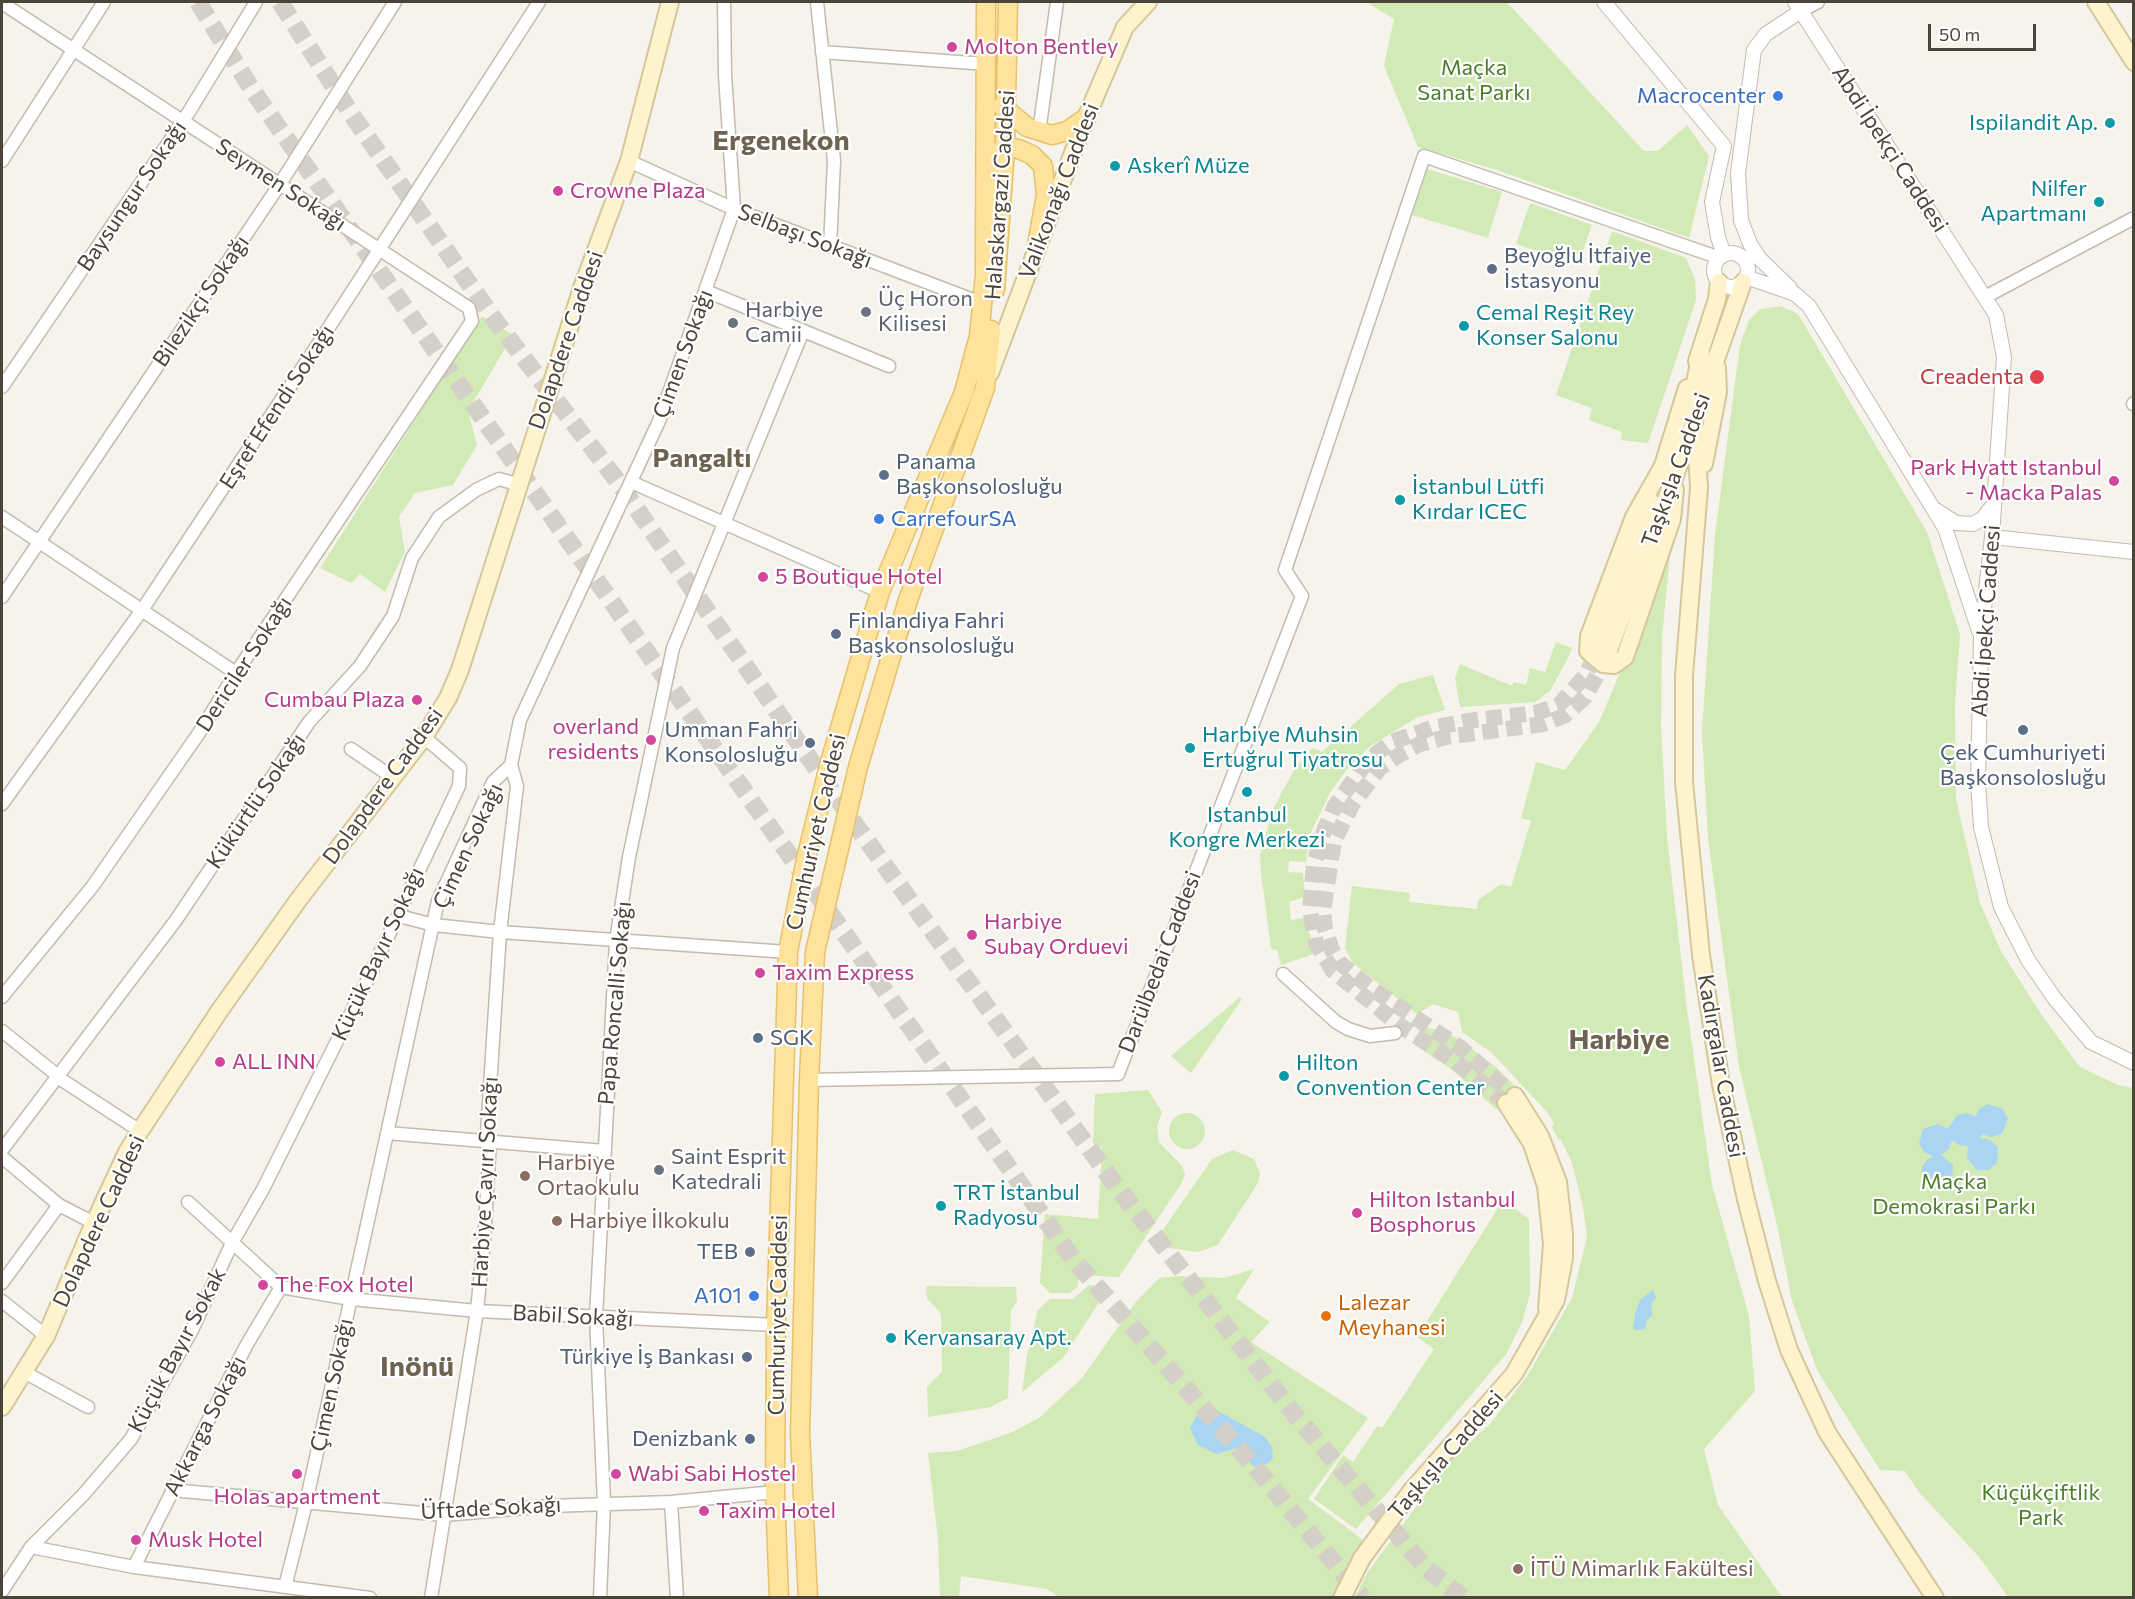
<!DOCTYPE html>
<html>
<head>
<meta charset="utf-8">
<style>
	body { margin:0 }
	#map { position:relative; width:2135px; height:1599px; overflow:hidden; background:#f6f3ec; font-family:Commissioner,sans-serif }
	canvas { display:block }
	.frame { position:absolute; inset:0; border:3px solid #4b4439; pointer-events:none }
	.scale { position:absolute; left:1928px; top:24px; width:108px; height:27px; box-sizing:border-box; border:3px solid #4b4439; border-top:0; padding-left:8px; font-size:18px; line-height:21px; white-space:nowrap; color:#4b4439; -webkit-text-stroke:4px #fff; paint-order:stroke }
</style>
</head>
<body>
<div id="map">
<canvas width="2135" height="1599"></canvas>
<div class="frame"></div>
<div class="scale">50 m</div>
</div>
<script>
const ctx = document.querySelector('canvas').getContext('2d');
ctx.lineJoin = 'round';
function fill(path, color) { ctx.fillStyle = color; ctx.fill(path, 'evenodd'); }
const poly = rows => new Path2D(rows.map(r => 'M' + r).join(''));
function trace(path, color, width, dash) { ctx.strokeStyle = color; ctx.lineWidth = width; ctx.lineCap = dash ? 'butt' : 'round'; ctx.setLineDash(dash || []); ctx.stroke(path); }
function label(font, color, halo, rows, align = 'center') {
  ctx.font = font + ' Commissioner,sans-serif'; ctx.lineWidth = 4.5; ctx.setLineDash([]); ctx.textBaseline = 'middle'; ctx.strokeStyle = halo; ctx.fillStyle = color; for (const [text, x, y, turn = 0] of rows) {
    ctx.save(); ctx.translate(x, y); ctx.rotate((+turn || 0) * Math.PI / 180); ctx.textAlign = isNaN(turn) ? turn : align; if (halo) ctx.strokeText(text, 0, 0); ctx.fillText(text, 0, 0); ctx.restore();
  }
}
const green = poly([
	[1366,2,1507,2,1644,151,1658,151,1687,125,1709,156,1689,238,1497,170,1418,147,1384,66,1394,19],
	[1427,169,1502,192,1488,238,1412,215],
	[1530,203,1592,225,1578,265,1516,244],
	[1612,231,1686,258,1695,279,1696,300,1648,443,1621,440,1622,432,1589,420,1592,408,1556,395],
	[1781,306,1798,314,1927,532,1960,634,1955,705,1956,799,1980,903,2001,951,2043,1017,2080,1067,2118,1085,2133,1088,2133,1597,2008,1597,1979,1557,1918,1491,1905,1471,1880,1470,1817,1370,1792,1301,1777,1225,1739,1067,1708,839,1702,732,1715,535,1740,345,1749,320,1760,309],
	[482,316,513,335,468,411,477,445,453,485,415,493,399,517,405,552,385,592,360,574,351,583,320,568],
	[1670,555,1662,638,1661,725,1667,837,1687,1009,1712,1185,1749,1316,1755,1391,1704,1449,1718,1505,1782,1597,1355,1597,1367,1573,1452,1458,1489,1425,1526,1378,1572,1298,1587,1237,1583,1207,1572,1163,1561,1140,1558,1139,1552,1127,1554,1123,1547,1112,1492,1053,1462,1032,1458,1012,1433,1004,1417,1014,1353,963,1345,948,1352,886,1410,893,1409,902,1477,909,1478,900,1501,884,1511,887,1531,821,1521,818,1536,762,1565,770,1599,722],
	[1556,642,1572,648,1568,658,1550,691,1535,702,1460,707,1455,678,1460,664,1512,686,1514,682,1526,685,1530,668,1545,672],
	[1433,675,1445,710,1418,717,1369,747,1347,769,1331,791,1309,836,1306,862,1289,861,1288,872,1303,873,1305,897,1289,902,1291,920,1304,918,1316,953,1281,965,1277,950,1271,949,1261,873,1260,855,1273,809,1294,770,1311,749,1314,748,1322,752,1399,684],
	[1240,997,1242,999,1191,1073,1171,1056],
	[1423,1028,1436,1029,1459,1039,1497,1068,1520,1091,1496,1109,1451,1069,1415,1045,1414,1038],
	[1148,1090,1162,1112,1157,1126,1159,1142,1182,1166,1185,1174,1181,1184,1119,1277,1078,1275,1078,1286,1070,1293,1050,1293,1040,1283,1045,1214,1098,1219,1102,1148,1093,1144,1095,1094],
	'1169 1131a18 18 0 1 1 36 0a18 18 0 1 1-36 0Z',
	[1233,1150,1254,1159,1260,1173,1258,1183,1218,1245,1198,1252,1161,1247,1158,1237,1212,1159],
	[1503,1200,1529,1219,1530,1294,1522,1322,1507,1353,1356,1529,1314,1499,1343,1455,1353,1462,1377,1426,1382,1428,1434,1349,1417,1337],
	[1254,1269,1236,1298,1270,1322,1251,1342,1368,1418,1308,1499,1363,1540,1333,1597,1059,1597,1047,1589,961,1576,959,1597,940,1597,938,1539,928,1453,957,1451,1010,1433,1039,1418,1082,1378,1135,1303,1159,1278,1178,1276,1224,1278],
	[1089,1285,1109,1287,1063,1358,1022,1392,1027,1355,1038,1310,1050,1299,1073,1299],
	[926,1286,1016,1287,1017,1301,1011,1310,1008,1398,991,1407,928,1417,927,1387,942,1372,941,1314,927,1298]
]);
const water = poly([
	[1988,1104,2003,1109,2008,1119,2002,1134,1991,1137,1982,1134,1980,1138,1990,1140,1998,1147,1997,1163,1988,1170,1977,1170,1967,1158,1968,1146,1959,1145,1952,1140,1949,1149,1941,1155,1953,1165,1952,1181,1938,1189,1927,1185,1921,1170,1926,1161,1933,1156,1925,1153,1919,1144,1923,1129,1938,1124,1948,1129,1957,1115,1967,1113,1975,1117,1979,1109],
	[1653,1290,1656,1298,1651,1304,1652,1315,1646,1322,1645,1329,1635,1330,1633,1327,1636,1310,1641,1299],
	[1211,1407,1265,1437,1272,1447,1273,1457,1269,1463,1254,1467,1236,1448,1217,1454,1198,1445,1190,1428,1199,1412]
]);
const secondaryTunnel = poly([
	[1503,1086,1461,1048,1372,989,1340,963,1332,950,1325,929,1323,911,1334,841,1352,805,1379,769,1399,755,1420,744,1446,737,1543,724,1564,716,1585,697,1606,658],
	[1506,1103,1456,1062,1399,1025,1333,971,1316,943,1310,910,1314,864,1325,828,1335,806,1362,768,1377,753,1392,742,1431,728,1474,720,1536,713,1559,705,1585,676,1596,654]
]);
const primaryTunnel = poly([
	[198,2,253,91,1073,1259,1260,1473,1363,1598],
	[280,2,352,115,491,315,616,479,857,827,1117,1187,1295,1415,1426,1568,1464,1598]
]);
const minor = poly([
	[817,2,834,161,830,247],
	[2,3,469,308,472,321,236,673,199,733,92,887,2,997],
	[1801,11,1818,2],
	[822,52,986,64],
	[1039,132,1057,2],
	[2,161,104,2],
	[629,161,734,209,984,304],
	[706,291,889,366],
	[1985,297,2134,218],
	[2,387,184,120,256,2],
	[2133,404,2134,403],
	[631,482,880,592],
	[2,517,236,673],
	[2,597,280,184,395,2],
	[351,749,392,777],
	[2,804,142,610,313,352,539,2],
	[399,916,434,925,500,932,788,952],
	[1283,974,1336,1022,1348,1029,1370,1036,1395,1033],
	[2,1031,57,1075],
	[62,1080,140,1131],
	[809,1080,1118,1074,1302,596,1285,570,1424,156,1720,258],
	[387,1133,604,1151],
	[2,1150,176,920,309,722,360,666,393,616,412,558,439,517,476,490,499,479,517,484],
	[2,1157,59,1205,94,1223],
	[188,1202,281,1287,351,1299,477,1311,776,1325],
	[2,1283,59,1205],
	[2,1301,46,1336],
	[24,1372,88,1407],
	[172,1490,444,1515,549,1506,671,1502,775,1492],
	[671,1502,677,1598],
	[31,1547,134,1567,370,1598],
	[134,1567,246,1346,281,1287],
	[285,1587,306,1503,438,901,493,782,511,765,520,720,659,421,734,209,725,75,724,2],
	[2,1591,31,1547,83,1495,131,1439,192,1330,232,1243,263,1189,365,985,459,786,460,768,424,737],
	[431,1598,477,1311,484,1241,490,1141,487,1133,500,932,517,786,511,765],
	[600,1598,604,1503,596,1317,616,941,629,857,673,648,803,331]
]);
const tertiary = poly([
	[1604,2,1724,146,1712,202,1718,237,1724,255],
	[1795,2,1996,315,2004,357,1992,537,1981,636,1978,783,1981,827,2001,907,2028,960,2055,999,2091,1042,2134,1063],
	'1714 270a17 17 0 1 1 34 0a17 17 0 1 1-34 0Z',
	[1746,277,1795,294,1809,306,1945,528,1979,631],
	[1790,288,1760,259,1750,244,1741,220,1738,173,1754,50,1766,34,1801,11],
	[1936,510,1956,523,1973,524,1983,518,1994,504],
	[1992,537,2134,552]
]);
const secondary = poly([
	[2096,2,2134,62],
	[1701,352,1691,404,1696,436,1699,488,1684,676,1684,782,1701,955,1721,1085,1746,1199,1767,1281,1789,1350,1827,1432,1935,1598],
	[1697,361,1717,299,1719,282],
	[990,373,1086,118,1125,27,1148,2],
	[1664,464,1634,517,1589,636,1588,651,1603,664,1614,665,1625,657,1672,519,1675,490,1672,481],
	[1704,464,1718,392,1717,368],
	[1661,472,1687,388],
	[1596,654,1651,502],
	[1606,658,1680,462,1743,282],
	[1506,1103,1532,1144,1546,1186,1552,1244,1547,1308],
	[2,1407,46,1336,94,1223,127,1152,140,1131,220,1010,299,899,424,737,448,698,460,670,582,288,629,161,670,2],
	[1342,1598,1362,1558,1412,1490,1514,1374,1556,1300,1564,1258,1564,1234,1558,1182,1540,1136,1515,1096]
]);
const primary = poly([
	[1002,106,1027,127,1052,135,1067,131,1086,118],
	[994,153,1015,148,1021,150,1032,155,1043,166,1046,195,1037,245],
	[995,290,1005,149,1008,2],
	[779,1598,775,1492,776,1325,788,952,806,859,830,762,880,592,964,392,979,336,985,275,986,2],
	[808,1598,800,1434,809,1080,815,952,858,767,908,600,985,388,991,330]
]);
const markers = [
	[952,47,6,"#d1479c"],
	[1778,96,6,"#3f7fe0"],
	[2110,123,6,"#0f9aa8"],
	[1115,166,6,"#0f9aa8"],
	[558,191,6,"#d1479c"],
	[2099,202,6,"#0f9aa8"],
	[1492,269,6,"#5c6f8a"],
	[866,312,6,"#6b7280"],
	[733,323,6,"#6b7280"],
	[1464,326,6,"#0f9aa8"],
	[2037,377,8,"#e0444e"],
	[884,475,6,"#5c6f8a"],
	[2114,481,6,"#d1479c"],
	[1400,500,6,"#0f9aa8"],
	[879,519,6,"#3f7fe0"],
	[763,577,6,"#d1479c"],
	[836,634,6,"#5c6f8a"],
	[417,700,6,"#d1479c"],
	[2023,730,6,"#5c6f8a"],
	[651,740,6,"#d1479c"],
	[810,743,6,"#5c6f8a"],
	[1190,748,6,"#0f9aa8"],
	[1247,792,6,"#0f9aa8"],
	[972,935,6,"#d1479c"],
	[760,973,6,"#d1479c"],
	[758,1038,6,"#5c6f8a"],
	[220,1062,6,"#d1479c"],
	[1284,1076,6,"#0f9aa8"],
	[659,1170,6,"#6b7280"],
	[525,1176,6,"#8d6e63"],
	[941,1206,6,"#0f9aa8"],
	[1357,1213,6,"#d1479c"],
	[557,1221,6,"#8d6e63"],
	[750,1252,6,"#5c6f8a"],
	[263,1285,6,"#d1479c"],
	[754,1296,6,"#3f7fe0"],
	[1326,1316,6,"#e8710a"],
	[891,1338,6,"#0f9aa8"],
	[747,1357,6,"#5c6f8a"],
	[750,1439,6,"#5c6f8a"],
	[297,1474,6,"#d1479c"],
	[616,1474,6,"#d1479c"],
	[704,1511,6,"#d1479c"],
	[136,1540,6,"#d1479c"],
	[1518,1569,6,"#8d6e63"]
];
const hotelNames = [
	["Molton Bentley",964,47],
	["Crowne Plaza",570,191],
	["Park Hyatt Istanbul",2102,468,"right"],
	["- Macka Palas",2102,493,"right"],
	["5 Boutique Hotel",775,577],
	["Cumbau Plaza",405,700,"right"],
	["overland",639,727,"right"],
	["residents",639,752,"right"],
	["Harbiye",984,922],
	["Subay Orduevi",984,947],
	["Taxim Express",772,973],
	["ALL INN",232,1062],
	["Hilton Istanbul",1369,1200],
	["Bosphorus",1369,1225],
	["The Fox Hotel",275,1285],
	["Wabi Sabi Hostel",628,1474],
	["Holas apartment",297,1497,"center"],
	["Taxim Hotel",716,1511],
	["Musk Hotel",148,1540]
];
const parkNames = [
	["Maçka",1474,68],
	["Sanat Parkı",1474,93],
	["Maçka",1954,1182],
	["Demokrasi Parkı",1954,1207],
	["Küçükçiftlik",2041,1493],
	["Park",2041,1518]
];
const shopNames = [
	["Macrocenter",1766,96],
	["CarrefourSA",891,519,"left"],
	["A101",742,1296]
];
const cultureNames = [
	["Ispilandit Ap.",2098,123,"right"],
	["Askerî Müze",1127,166],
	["Nilfer",2087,189,"right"],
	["Apartmanı",2087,214,"right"],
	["Cemal Reşit Rey",1476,313],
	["Konser Salonu",1476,338],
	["İstanbul Lütfi",1412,487],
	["Kırdar ICEC",1412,512],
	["Harbiye Muhsin",1202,735],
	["Ertuğrul Tiyatrosu",1202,760],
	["Istanbul",1247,815,"center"],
	["Kongre Merkezi",1247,840,"center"],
	["Hilton",1296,1063],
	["Convention Center",1296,1088],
	["TRT İstanbul",953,1193],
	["Radyosu",953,1218],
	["Kervansaray Apt.",903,1338]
];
const streetNames = [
	["Abdi İpekçi Caddesi",1890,149,57],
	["Seymen Sokağı",281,185,33],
	["Valikonağı Caddesi",1059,191,-69],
	["Halaskargazi Caddesi",1000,195,-86],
	["Baysungur Sokağı",132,196,-56],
	["Selbaşı Sokağı",805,236,21],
	["Bilezikçi Sokağı",201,301,-56],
	["Dolapdere Caddesi",566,340,-71],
	["Çimen Sokağı",683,354,-70],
	["Eşref Efendi Sokağı",277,407,-57],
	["Taşkışla Caddesi",1676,470,-70],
	["Abdi İpekçi Caddesi",1986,621,-86],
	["Dericiler Sokağı",244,664,-57],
	["Dolapdere Caddesi",383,786,-54],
	["Kükürtlü Sokağı",256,801,-56],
	["Cumhuriyet Caddesi",816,832,-77],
	["Çimen Sokağı",468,846,-65],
	["Küçük Bayır Sokağı",378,954,-65],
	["Darülbedai Caddesi",1160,962,-69],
	["Papa Roncalli Sokağı",615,1003,-85],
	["Kadırgalar Caddesi",1721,1066,80],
	["Harbiye Çayırı Sokağı",485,1182,-87],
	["Dolapdere Caddesi",99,1221,-65],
	["Cumhuriyet Caddesi",778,1315,-89],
	["Babil Sokağı",573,1316,3],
	["Küçük Bayır Sokak",177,1350,-62],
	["Çimen Sokağı",332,1385,-78],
	["Akkarga Sokağı",205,1426,-63],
	["Taşkışla Caddesi",1446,1455,-49],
	["Üftade Sokağı",491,1508,-3]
];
const serviceNames = [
	["Beyoğlu İtfaiye",1504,256],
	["İstasyonu",1504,281],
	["Panama",896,462],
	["Başkonsolosluğu",896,487],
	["Finlandiya Fahri",848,621],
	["Başkonsolosluğu",848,646],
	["Umman Fahri",798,730,"right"],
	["Konsolosluğu",798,755,"right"],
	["Çek Cumhuriyeti",2023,753,"center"],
	["Başkonsolosluğu",2023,778,"center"],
	["SGK",770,1038],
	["TEB",738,1252,"right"],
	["Türkiye İş Bankası",735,1357,"right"],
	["Denizbank",738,1439,"right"]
];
const worshipNames = [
	["Üç Horon",878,299],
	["Kilisesi",878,324],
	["Harbiye",745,310],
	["Camii",745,335],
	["Saint Esprit",671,1157],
	["Katedrali",671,1182]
];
const healthNames = [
	["Creadenta",2024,377]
];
const educationNames = [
	["Harbiye",537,1163],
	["Ortaokulu",537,1188],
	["Harbiye İlkokulu",569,1221],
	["İTÜ Mimarlık Fakültesi",1530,1569]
];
const foodNames = [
	["Lalezar",1338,1303],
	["Meyhanesi",1338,1328]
];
const quarterNames = [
	["Pangaltı",702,458]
];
const districtNames = [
	["Ergenekon",781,141],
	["Harbiye",1619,1040],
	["Inönü",417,1367]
];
fill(green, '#d2eab5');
fill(water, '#a9d4f2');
trace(secondaryTunnel, '#d4d0c8', 16, [16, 8]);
trace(primaryTunnel, '#d4d0c8', 18, [18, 9]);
trace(minor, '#c2bbae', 15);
trace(tertiary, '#c2bbae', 16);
trace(secondary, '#d6c79b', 20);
trace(primary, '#e6c16a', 21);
trace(minor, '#fff', 12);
trace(tertiary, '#fff', 14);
trace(secondary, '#fff3cd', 16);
trace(primary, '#ffe39c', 18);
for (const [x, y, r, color] of markers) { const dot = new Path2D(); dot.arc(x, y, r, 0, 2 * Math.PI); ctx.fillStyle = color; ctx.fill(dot); trace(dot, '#fff', 2); }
label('22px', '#b23c85', '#fff', hotelNames, 'left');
label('22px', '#4a7f2a', '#fff', parkNames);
label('22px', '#366cbe', '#fff', shopNames, 'right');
label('22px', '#0d838f', '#fff', cultureNames, 'left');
label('22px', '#4b4439', '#fff', streetNames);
label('22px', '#4e5e75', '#fff', serviceNames, 'left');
label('22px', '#5b616d', '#fff', worshipNames, 'left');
label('22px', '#be3a42', '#fff', healthNames, 'right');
label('22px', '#785e54', '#fff', educationNames, 'left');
label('22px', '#c56008', '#fff', foodNames, 'left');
label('bold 26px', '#6e6250', '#fff', quarterNames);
label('bold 28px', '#6e6250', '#fff', districtNames);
</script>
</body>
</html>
